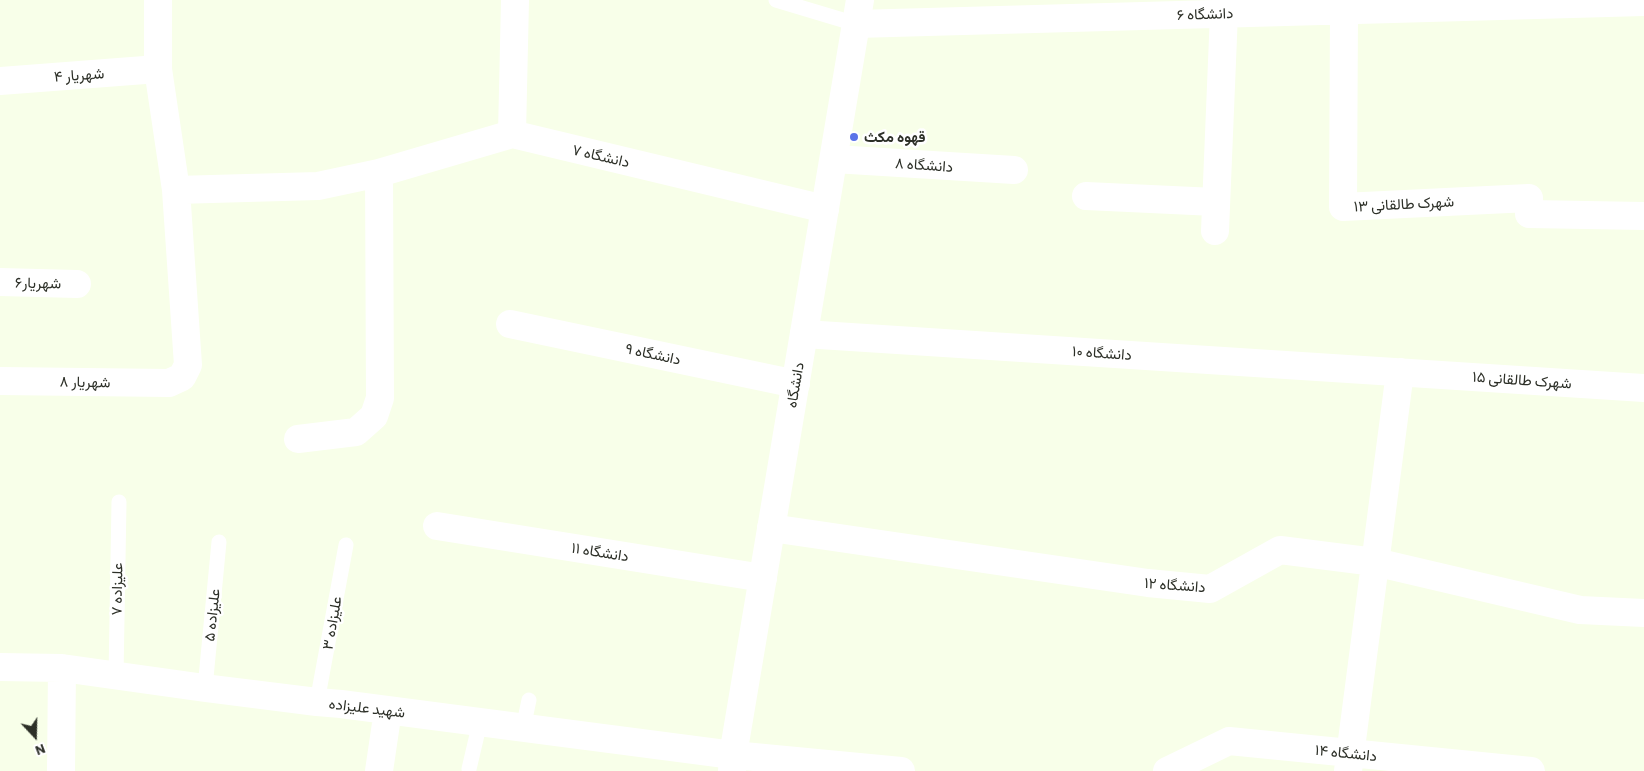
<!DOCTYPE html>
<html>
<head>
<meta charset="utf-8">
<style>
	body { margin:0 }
	#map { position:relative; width:1644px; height:771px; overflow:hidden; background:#f8ffe9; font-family:Barlow,sans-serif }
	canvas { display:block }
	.north { position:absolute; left:10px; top:711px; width:50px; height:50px; -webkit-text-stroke:4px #fff; paint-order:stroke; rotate:159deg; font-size:14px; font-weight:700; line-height:20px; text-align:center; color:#2d3028 }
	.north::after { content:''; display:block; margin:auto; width:18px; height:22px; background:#2d3028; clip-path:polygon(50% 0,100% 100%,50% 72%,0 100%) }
</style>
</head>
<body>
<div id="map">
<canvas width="1644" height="771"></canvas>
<div class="north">N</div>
</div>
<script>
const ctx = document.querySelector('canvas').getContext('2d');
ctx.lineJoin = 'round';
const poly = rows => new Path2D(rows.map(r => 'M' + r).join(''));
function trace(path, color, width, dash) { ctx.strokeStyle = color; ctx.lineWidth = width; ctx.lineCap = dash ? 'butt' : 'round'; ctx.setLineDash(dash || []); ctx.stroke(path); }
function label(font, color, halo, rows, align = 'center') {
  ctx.font = font + ' Barlow,Vazirmatn,sans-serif'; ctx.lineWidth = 5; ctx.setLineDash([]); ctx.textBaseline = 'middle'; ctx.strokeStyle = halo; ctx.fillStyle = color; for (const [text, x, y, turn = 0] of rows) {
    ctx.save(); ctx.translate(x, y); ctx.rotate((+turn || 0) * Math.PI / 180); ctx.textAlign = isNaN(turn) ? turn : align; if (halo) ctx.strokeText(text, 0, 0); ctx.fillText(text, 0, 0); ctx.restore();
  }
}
const lane = poly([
	[776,0,856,24],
	[116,676,119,502],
	[205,688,219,542],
	[317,702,346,545],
	[523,728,529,700],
	[469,769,480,722]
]);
const street = poly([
	[1344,11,1343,207,1529,198,1529,214,1644,216],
	[856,24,1644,2],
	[0,81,158,69],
	[512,134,515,0],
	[834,159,1014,170],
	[176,190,318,186,379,173,512,134,825,209],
	[1086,196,1215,202],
	[1215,231,1224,13],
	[0,282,77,284],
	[510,324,796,384],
	[804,334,1644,388],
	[0,381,169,383,182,377,188,365,176,190,158,69,158,0],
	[298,439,356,432,374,416,380,398,379,173],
	[437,526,763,578],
	[771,528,1148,583,1210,589,1280,550,1375,562,1580,610,1644,613],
	[0,667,62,668,205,688,317,702,341,704,733,755,901,771],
	[61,771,62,668],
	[379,771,388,710],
	[1167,771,1229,741,1531,771],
	[1348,771,1400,372]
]);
const secondary = poly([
	[732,771,733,755,860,0]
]);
const markers = [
	[854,137,5,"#5a72e8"]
];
const streetNames = [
	["دانشگاه ۶",1205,14,-2],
	["شهریار ۴",79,75,-4],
	["دانشگاه ۷",601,156,13],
	["دانشگاه ۸",924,165,4],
	["شهرک طالقانی ۱۳",1404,204,-3],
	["شهریار۶",38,283,1],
	["دانشگاه ۱۰",1102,353,4],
	["دانشگاه ۹",653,354,12],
	["شهرک طالقانی ۱۵",1522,380,4],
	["شهریار ۸",85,382,1],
	["دانشگاه",795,385,-80],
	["دانشگاه ۱۱",600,552,9],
	["دانشگاه ۱۲",1175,585,4],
	["علیزاده ۷",117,589,-89],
	["علیزاده ۵",212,615,-84],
	["علیزاده ۳",332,623,-80],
	["شهید علیزاده",367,708,7],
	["دانشگاه ۱۴",1346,753,6]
];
const poiNames = [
	["قهوه مکث",864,137]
];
trace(lane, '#fff', 15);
trace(street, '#fff', 28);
trace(secondary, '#fff', 28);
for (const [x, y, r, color] of markers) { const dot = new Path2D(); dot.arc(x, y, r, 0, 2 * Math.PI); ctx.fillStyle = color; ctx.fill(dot); trace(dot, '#fff', 2); }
label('15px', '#2d3028', '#fff', streetNames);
label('bold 15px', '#2d3028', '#fff', poiNames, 'left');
</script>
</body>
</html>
